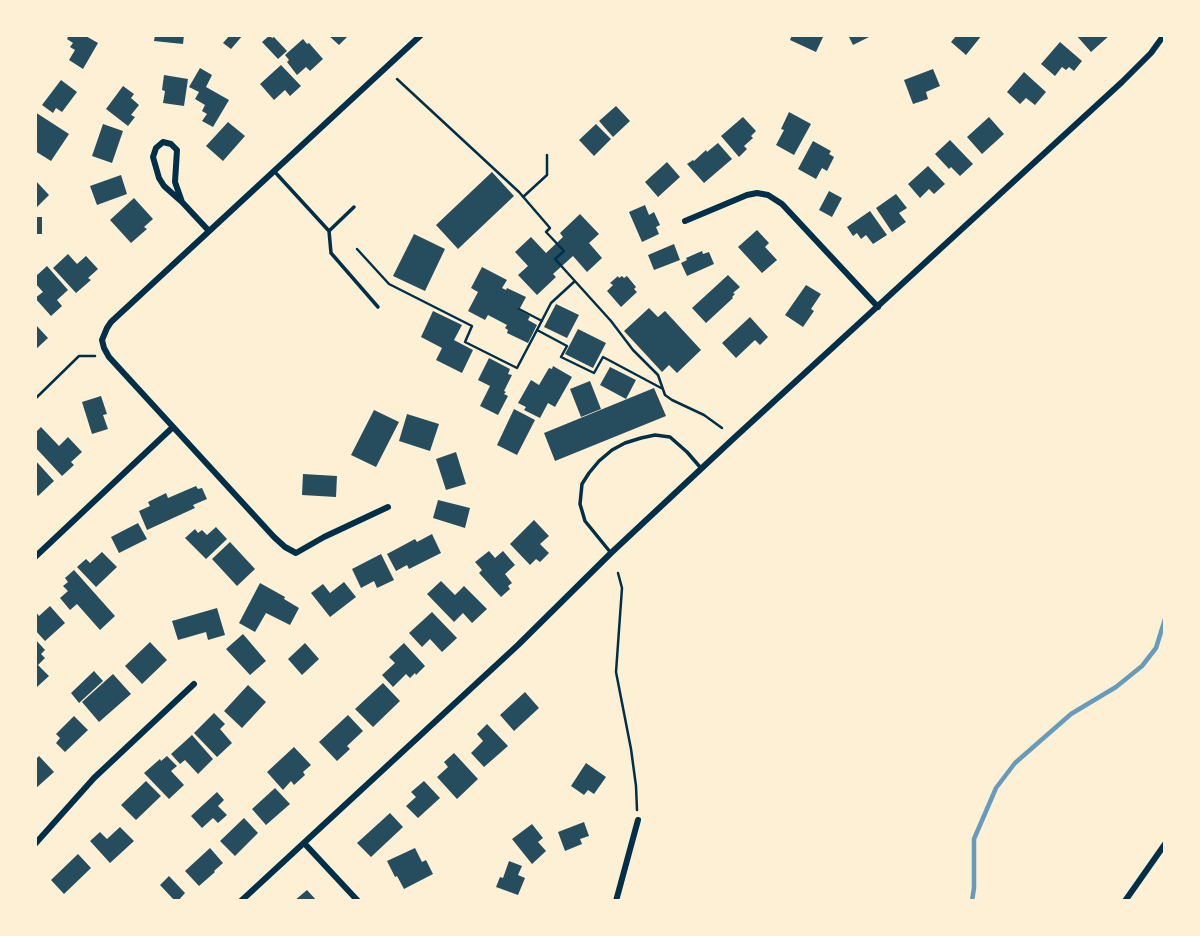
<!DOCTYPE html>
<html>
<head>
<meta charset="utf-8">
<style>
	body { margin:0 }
	#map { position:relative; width:1200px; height:936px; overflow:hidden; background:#fdf0d5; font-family:Ubuntu,sans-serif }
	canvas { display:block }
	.frame { position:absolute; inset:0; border:37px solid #fdf0d5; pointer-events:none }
</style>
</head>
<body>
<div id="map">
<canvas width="1200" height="936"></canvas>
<div class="frame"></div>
</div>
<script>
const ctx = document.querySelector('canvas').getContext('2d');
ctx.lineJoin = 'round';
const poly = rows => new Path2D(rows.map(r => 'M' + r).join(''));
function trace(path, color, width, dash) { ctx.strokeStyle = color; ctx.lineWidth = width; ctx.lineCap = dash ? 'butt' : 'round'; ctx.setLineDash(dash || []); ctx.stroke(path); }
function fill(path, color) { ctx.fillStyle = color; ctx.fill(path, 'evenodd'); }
const stream = poly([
	[972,901,974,888,974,839,996,788,1015,763,1071,714,1116,687,1142,666,1156,648,1165,619]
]);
const building = poly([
	[69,35,84,35,98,43,83,69,69,60,75,50,70,47,73,43,67,39],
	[155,35,184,35,183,44,154,41],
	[230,35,243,35,231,49,223,43],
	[270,35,272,38,274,37,287,51,278,59,262,42],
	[328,35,349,35,339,45],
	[792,35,824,35,816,52,790,40],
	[848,35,873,35,853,45],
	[957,35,982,35,966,55,951,42],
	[1076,35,1110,35,1091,52],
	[303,39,307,44,309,43,323,59,310,71,306,67,297,75,287,62,289,60,285,55],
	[1060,42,1082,61,1074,71,1069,67,1066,70,1062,67,1055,76,1041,64],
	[281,65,301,86,290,96,285,90,274,100,260,84],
	[200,68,212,75,206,87,229,100,213,127,202,121,207,114,202,111,205,105,195,99,199,92,189,87],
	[933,69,940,86,926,92,928,99,913,104,904,80],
	[1024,72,1046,92,1035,105,1026,98,1020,104,1007,92],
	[164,75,188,79,184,106,163,103,165,91,162,90],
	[61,80,77,92,62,112,56,108,53,113,42,105],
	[123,86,134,94,131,98,139,105,131,115,135,117,128,126,106,109],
	[616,106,630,121,613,137,599,121],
	[35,112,69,134,51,161,35,151],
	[789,112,811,124,794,155,776,145,784,130,781,129],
	[743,117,756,131,751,136,753,138,744,146,747,149,739,157,721,136],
	[989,117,1004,134,982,154,967,137],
	[228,122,245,136,223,161,206,146],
	[103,124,123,131,112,163,92,156],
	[596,124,611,139,594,156,579,140],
	[950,140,973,164,960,176,951,167,949,169,935,154],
	[813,141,831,151,829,154,834,157,827,171,822,168,816,179,798,169],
	[718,143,732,159,704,183,687,164,693,160,694,161,706,150,707,152],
	[667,162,680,177,658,197,645,182],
	[928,166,945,184,934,194,929,189,920,198,908,184],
	[492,172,514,196,458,249,436,225],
	[121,175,127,194,97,205,90,186],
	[35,180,49,195,37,207,35,204],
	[829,191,842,198,832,217,819,210],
	[896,194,907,208,899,213,906,222,892,232,876,208],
	[134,198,153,219,144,227,147,229,131,243,110,220],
	[645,205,649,215,654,212,660,225,656,227,659,234,642,242,629,212],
	[870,211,887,235,873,244,866,235,861,239,857,233,853,236,847,227],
	[580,214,599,234,589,243,602,258,587,272,573,256,553,274,556,277,537,295,518,275,528,266,515,252,531,237,546,253,563,237,560,233],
	[35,217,42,217,42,234,35,234],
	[757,230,769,243,765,247,777,260,762,273,738,247],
	[414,234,445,249,425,291,393,276],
	[674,244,680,260,654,270,648,255],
	[702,251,703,254,709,252,714,264,687,276,681,263,687,260,686,258],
	[68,254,77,264,86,256,98,269,88,278,91,280,76,293,53,268],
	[47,266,68,290,57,300,62,306,51,316,35,298,43,292,35,283,35,277],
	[482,267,507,280,502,288,506,290,507,288,526,297,519,310,530,316,528,320,537,325,528,343,507,333,508,330,505,328,507,325,488,315,485,320,468,311,478,292,471,288],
	[728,275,740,287,733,293,735,294,732,297,733,298,706,323,692,308],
	[618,276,619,278,622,276,624,278,627,276,636,287,634,289,637,292,621,307,607,291,613,285,610,283],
	[806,285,821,294,811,309,814,311,803,327,785,315],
	[556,304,579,315,567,338,544,327],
	[649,308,658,317,665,311,701,350,677,373,669,365,662,372,624,331],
	[433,311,462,325,454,340,473,350,462,373,436,360,442,348,421,337],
	[750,317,768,337,760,345,755,340,736,358,722,343],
	[35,324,48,338,35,350],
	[578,329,606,343,593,368,565,354],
	[489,358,510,369,508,374,512,375,504,391,506,392,504,394,508,396,498,415,480,406,490,386,478,380],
	[553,366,572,377,555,407,548,403,540,418,524,410,526,407,518,403,531,380,539,385,549,368,552,369],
	[610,367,636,380,626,399,600,385],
	[590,381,601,409,581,417,570,389],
	[654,388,666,416,555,461,544,433],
	[101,396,107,414,103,415,108,429,92,434,82,402],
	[514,409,535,420,517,455,497,445],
	[374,410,399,422,376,467,351,455],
	[407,414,439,424,430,451,399,441],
	[41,427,59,446,68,437,82,452,71,462,74,465,62,476,35,447,35,433],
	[456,452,466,484,446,490,436,459],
	[35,460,54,481,38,496,35,492],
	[303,474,337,476,336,497,302,495],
	[196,486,198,489,202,488,207,499,193,505,195,508,147,530,139,511,150,506,148,502,166,493,168,498],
	[438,500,470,508,465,528,433,518],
	[534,520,549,536,540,544,549,553,540,562,536,559,530,565,510,544],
	[138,523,147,539,119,553,111,537],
	[216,527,227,539,206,559,185,538,195,529,198,533,202,530,207,535],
	[432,534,441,553,409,569,407,565,396,571,387,554,415,539,417,542],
	[230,542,255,569,237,586,212,559],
	[489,551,495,558,503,551,515,565,505,574,512,583,508,586,510,589,501,597,479,573,482,570,475,562],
	[102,552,117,567,96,587,77,567,86,559,90,563],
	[381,554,394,580,377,588,374,581,361,588,352,569],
	[74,570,115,616,100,630,77,604,70,610,60,598,68,591,63,586,68,582,65,578],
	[441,581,455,595,464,586,487,609,472,623,463,613,454,622,427,594],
	[344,582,356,597,330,617,311,593,323,584,330,593],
	[260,583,285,597,284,599,299,608,290,625,266,613,255,632,239,623],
	[50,606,65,623,45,641,35,630,35,611,39,616],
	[217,608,225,635,208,640,206,632,178,640,172,621],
	[432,612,457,638,442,652,430,639,422,647,409,633],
	[243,634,266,661,250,675,226,649],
	[35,639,45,650,41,654,45,658,38,665,49,676,37,687,35,685],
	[150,642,167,660,142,684,125,666],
	[305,643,319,659,302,675,288,659],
	[404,643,425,666,416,675,415,673,410,678,406,674,393,687,382,675,395,663,389,657],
	[94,671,103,681,79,703,71,693],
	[113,674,131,694,99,722,82,702],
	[383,683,400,701,373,727,355,709],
	[248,685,266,702,242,728,224,711],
	[525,692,539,708,514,731,500,715],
	[214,713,225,724,220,729,232,743,217,757,194,733],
	[348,715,363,731,347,746,350,749,337,761,319,742],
	[74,716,88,730,65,752,56,743,60,738,56,734],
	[487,724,508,746,484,767,471,753,483,741,477,734],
	[192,735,213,759,198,774,185,760,180,764,171,754],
	[294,747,311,765,303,772,305,775,294,785,291,781,283,790,267,772],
	[454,753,478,779,457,799,437,777,448,767,444,762],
	[39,756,54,772,35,789,35,760],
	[167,756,177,766,171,771,184,785,169,799,144,773,160,759,161,761],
	[586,763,606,777,594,794,588,790,584,795,571,786],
	[146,781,161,796,136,820,121,805],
	[424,781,440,798,418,818,406,806,416,797,411,792],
	[275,788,290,804,266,825,252,809],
	[217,792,224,800,218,806,227,815,218,823,213,818,202,828,191,816],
	[390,813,403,827,371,857,357,843],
	[244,818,258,833,235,856,220,841],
	[584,822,589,836,580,839,582,844,565,851,558,832],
	[532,824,543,838,538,842,546,851,532,864,512,839],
	[120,827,134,841,110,863,90,841,100,832,107,839],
	[210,848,223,863,214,871,215,872,199,886,185,871],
	[415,848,422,862,426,860,433,874,404,889,397,876,395,877,387,861],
	[78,854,91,868,64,894,51,880],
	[509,861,522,866,518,875,525,878,518,895,496,887,500,877,503,878],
	[169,876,185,893,178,901,175,901,160,885],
	[307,890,317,901,294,901]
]);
const path = poly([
	[397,79,519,192,550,228,546,232,564,251,555,259,611,321,633,350,658,375,665,395,672,400,704,415,722,428],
	[523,197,547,175,547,155],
	[357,249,389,284,472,326,465,342,517,368,537,330,567,346,561,357,594,373,603,357,663,389],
	[519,309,542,321],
	[537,330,551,303,575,281],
	[35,399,79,356,95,356],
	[618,573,622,588,616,672,631,749,636,786,637,810]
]);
const service = poly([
	[274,171,329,231,354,207],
	[329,231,331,253,378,307],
	[611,553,585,521,580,504,582,484,589,473,599,461,612,450,625,443,641,438,655,435,670,437,687,452,700,467]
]);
const minor = poly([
	[182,202,175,182,177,150,171,144,163,142,156,148,153,157,159,178,164,186,182,202,209,231],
	[685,221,747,195,757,193,768,195,782,204,878,307],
	[388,507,324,537,296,553,285,547,274,537,109,357,104,348,102,340,107,328,111,322,421,35],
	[35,557,173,427],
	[304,843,358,901],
	[35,844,94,778,194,684],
	[241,901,518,645,611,553,733,439,1122,82,1151,53,1164,35],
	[616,901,638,820],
	[1125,901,1165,844]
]);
trace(stream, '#669bbc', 4.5);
fill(building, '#264d5e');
trace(path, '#003049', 2.5);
trace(service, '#003049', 3.5);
trace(minor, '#003049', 6);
</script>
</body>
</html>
